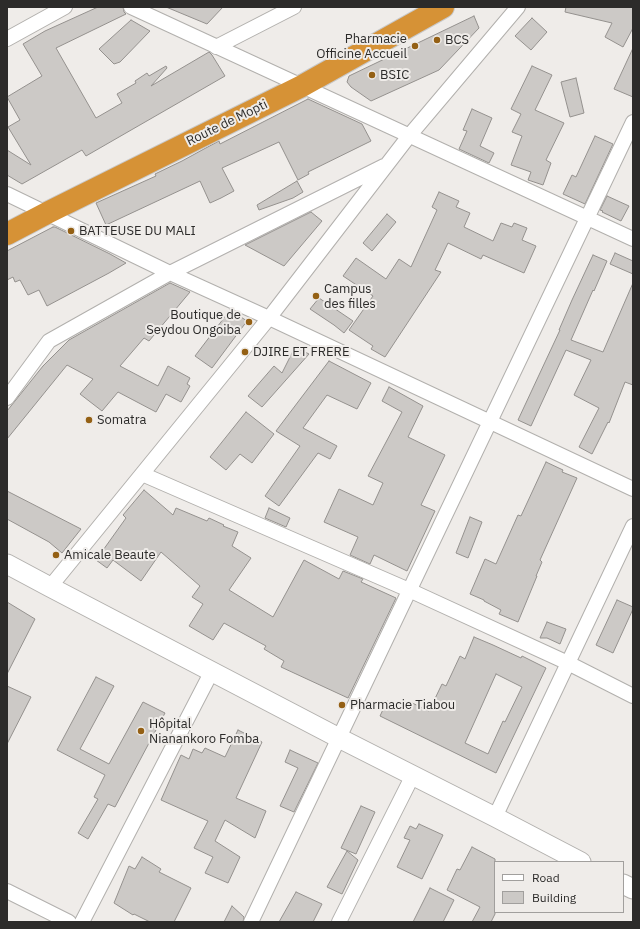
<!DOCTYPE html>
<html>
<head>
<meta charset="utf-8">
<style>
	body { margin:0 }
	#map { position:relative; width:640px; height:929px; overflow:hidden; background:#efece9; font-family:"IBM Plex Sans",sans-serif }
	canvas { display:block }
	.frame { position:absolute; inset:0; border:8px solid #2c2b2a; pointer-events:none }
	.legend { position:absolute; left:494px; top:861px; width:130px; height:52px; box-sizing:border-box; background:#efece9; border:1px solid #a19f9d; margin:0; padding:5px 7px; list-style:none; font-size:12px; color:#2c2b2a }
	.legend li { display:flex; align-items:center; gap:8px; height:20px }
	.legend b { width:20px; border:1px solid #a19f9d }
</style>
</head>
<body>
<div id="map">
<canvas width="640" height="929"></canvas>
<div class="frame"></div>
<ul class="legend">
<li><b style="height:5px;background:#fff"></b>Road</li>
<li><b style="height:11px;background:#ccc9c6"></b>Building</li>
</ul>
</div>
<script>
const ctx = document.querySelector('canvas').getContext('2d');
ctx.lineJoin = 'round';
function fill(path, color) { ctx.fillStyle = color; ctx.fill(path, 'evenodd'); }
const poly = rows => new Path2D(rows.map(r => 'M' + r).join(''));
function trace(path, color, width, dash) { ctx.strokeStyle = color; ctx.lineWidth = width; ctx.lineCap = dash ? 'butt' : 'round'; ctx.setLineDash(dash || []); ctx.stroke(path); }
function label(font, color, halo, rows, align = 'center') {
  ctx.font = font + ' "IBM Plex Sans",sans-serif'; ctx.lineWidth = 4; ctx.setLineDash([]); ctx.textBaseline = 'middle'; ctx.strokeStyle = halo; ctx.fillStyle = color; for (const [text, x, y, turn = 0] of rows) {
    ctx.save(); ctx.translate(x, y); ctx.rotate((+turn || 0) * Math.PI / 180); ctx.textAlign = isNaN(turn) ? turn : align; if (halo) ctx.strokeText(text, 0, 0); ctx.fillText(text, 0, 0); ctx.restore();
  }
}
const building = poly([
	[98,7,123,7,124,12,126,14,56,48,96,118,122,103,117,94,136,83,135,81,147,73,149,76,166,66,167,68,151,86,209,52,212,55,225,76,86,156,82,150,22,184,7,175,7,150,31,165,8,127,20,120,7,97,42,76,23,44,45,31,98,7],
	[166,7,223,7,207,24,166,7],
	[566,7,633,7,633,28,623,47,605,37,612,23,565,12,566,7],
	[474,16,479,28,439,70,371,101,351,87,347,82,349,76,474,16],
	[532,18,547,32,531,50,515,36,532,18],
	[131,20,150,31,120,62,114,64,99,49,131,20],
	[633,48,633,97,614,89,633,48],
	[532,66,552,75,535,110,564,123,546,160,551,163,543,185,528,180,531,172,511,165,522,136,512,132,521,114,511,109,532,66],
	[576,78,584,113,570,117,561,82,576,78],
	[308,99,362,124,371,141,308,172,309,174,298,180,279,142,222,168,234,191,221,198,210,203,200,181,106,225,96,203,156,176,155,174,182,161,204,149,219,141,220,144,308,99],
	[472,109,492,118,480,146,494,153,489,163,459,149,467,131,463,130,472,109],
	[595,136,613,144,585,204,563,194,572,175,576,177,595,136],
	[297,181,303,192,293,198,259,210,257,205,297,181],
	[439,192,459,201,456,207,470,213,464,227,493,241,501,223,512,227,514,223,527,228,522,240,536,246,524,273,483,255,481,259,448,243,435,270,441,272,385,357,371,349,373,346,349,330,373,296,343,276,356,258,386,279,399,259,411,267,437,210,432,207,439,192],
	[607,196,629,206,621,221,602,212,603,211,600,210,607,196],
	[311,212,322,221,284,266,245,245,311,212],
	[387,214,396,222,372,251,363,243,387,214],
	[53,227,55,227,110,254,126,263,109,273,47,306,39,290,28,295,20,280,15,282,13,277,7,280,7,251,53,227],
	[615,253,633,261,633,274,610,264,615,253],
	[593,255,607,261,594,291,593,290,571,340,603,352,633,283,633,385,625,382,609,423,608,422,592,454,579,447,599,408,574,395,591,360,566,350,531,426,518,420,560,330,559,330,572,300,593,255],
	[170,283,190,292,149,341,144,338,120,366,158,386,168,366,190,378,187,384,190,386,181,402,166,394,156,412,118,392,102,411,80,394,93,379,67,365,7,439,7,411,43,366,69,340,170,283],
	[319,298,353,321,344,333,334,325,310,309,319,298],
	[230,310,247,321,212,368,195,356,230,310],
	[295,347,309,354,262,407,248,396,274,366,282,373,295,347],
	[329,361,371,383,357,409,327,395,303,428,337,446,330,459,318,453,279,506,265,496,300,446,276,431,329,361],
	[389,387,423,406,408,437,445,455,421,505,435,511,407,571,374,555,370,564,350,555,358,537,324,522,339,489,373,505,383,483,368,476,402,412,382,401,389,387],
	[246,412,274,434,252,463,240,454,226,470,210,457,246,412],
	[546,462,563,470,562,472,577,478,540,560,542,562,536,576,537,576,518,622,499,614,501,610,484,601,484,600,470,594,485,559,496,564,518,515,521,516,546,462],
	[144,490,173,515,176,508,207,521,209,518,224,525,223,526,238,532,232,546,251,558,229,590,273,617,304,560,339,579,343,571,363,579,361,582,396,598,348,698,281,667,284,661,264,649,266,646,224,623,213,640,189,626,203,604,192,597,200,586,161,552,141,581,113,560,107,568,96,560,126,518,123,515,144,490],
	[7,491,81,529,62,553,49,542,7,519,7,491],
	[269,508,290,518,286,527,265,518,269,508],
	[470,517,482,522,468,558,456,553,470,517],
	[617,600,633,607,633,609,613,653,596,645,617,600],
	[7,602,35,619,7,674,7,602],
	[547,622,566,629,560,644,547,638,540,638,547,622],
	[474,637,493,645,521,658,522,656,546,668,496,773,439,745,380,716,387,701,404,709,408,701,429,711,442,684,446,686,460,656,465,659,474,637],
	[496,674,522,687,505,722,503,721,488,754,465,743,496,674],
	[96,677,114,686,80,749,109,764,143,702,165,713,115,807,108,804,88,839,78,833,98,799,94,797,105,775,57,750,96,677],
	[7,686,31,697,7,744,7,686],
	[238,730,262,742,236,798,266,811,255,838,225,820,215,841,240,857,228,883,205,873,213,857,194,848,208,821,161,800,181,755,189,759,193,749,202,753,205,748,225,757,238,730],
	[290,750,318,763,294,812,280,806,298,768,285,762,290,750],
	[361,806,375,812,356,854,341,848,361,806],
	[419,824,443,835,422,879,397,867,410,840,404,838,410,826,416,829,419,824],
	[472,847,495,859,495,914,491,922,472,922,480,907,447,890,457,869,460,870,472,847],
	[347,851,358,860,342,894,327,887,347,851],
	[142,857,161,869,159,872,191,888,174,922,150,922,134,914,133,915,114,903,129,866,135,869,142,857],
	[430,888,454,900,443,922,413,922,430,888],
	[296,892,322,904,313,922,279,922,296,892],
	[232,906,244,917,243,922,224,922,232,906]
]);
const street = poly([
	[131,7,633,239],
	[7,39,65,7],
	[216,47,294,7],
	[7,194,170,273,269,318,633,489],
	[7,398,49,341,170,273,384,166],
	[142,474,409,590,568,663,633,696],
	[50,587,269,318,409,136,518,7],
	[495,817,633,526],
	[7,891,69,922],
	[82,922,212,671],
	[251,922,633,122],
	[339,922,413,775]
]);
const secondary = poly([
	[7,564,50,587,339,738,495,817,581,862],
	[623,884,633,889]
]);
const highway = poly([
	[7,234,47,213,302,86,443,7]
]);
const markers = [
	[437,40,4,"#946014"],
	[415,46,4,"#946014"],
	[372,75,4,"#946014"],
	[71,231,4,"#946014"],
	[316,296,4,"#946014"],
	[249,322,4,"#946014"],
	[245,352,4,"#946014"],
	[89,420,4,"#946014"],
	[56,555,4,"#946014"],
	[342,705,4,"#946014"],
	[141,731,4,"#946014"]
];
const poiNames = [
	["Pharmacie",407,39,"right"],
	["Officine Accueil",407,54,"right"],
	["BCS",445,40],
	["BSIC",380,75],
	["BATTEUSE DU MALI",79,231],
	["Campus",324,289],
	["des filles",324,304],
	["Boutique de",241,315,"right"],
	["Seydou Ongoiba",241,330,"right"],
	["DJIRE ET FRERE",253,352],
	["Somatra",97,420],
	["Amicale Beaute",64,555],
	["Pharmacie Tiabou",350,705],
	["Hôpital",149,724],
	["Nianankoro Fomba",149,739]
];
const streetNames = [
	["Route de Mopti",227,123,-26]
];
fill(building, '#ccc9c6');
trace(building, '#94918e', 1);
trace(street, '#b2b0ad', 16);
trace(secondary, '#b2b0ad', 21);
trace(highway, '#c8c8c8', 24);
trace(street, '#fff', 14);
trace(secondary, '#fff', 19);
trace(highway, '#d69236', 22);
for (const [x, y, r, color] of markers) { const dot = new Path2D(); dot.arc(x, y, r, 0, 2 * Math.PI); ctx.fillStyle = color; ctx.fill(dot); trace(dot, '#efece9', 1.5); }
label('13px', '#2c2b2a', '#efece9', poiNames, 'left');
label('13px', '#2c2b2a', '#efece9', streetNames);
</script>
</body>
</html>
